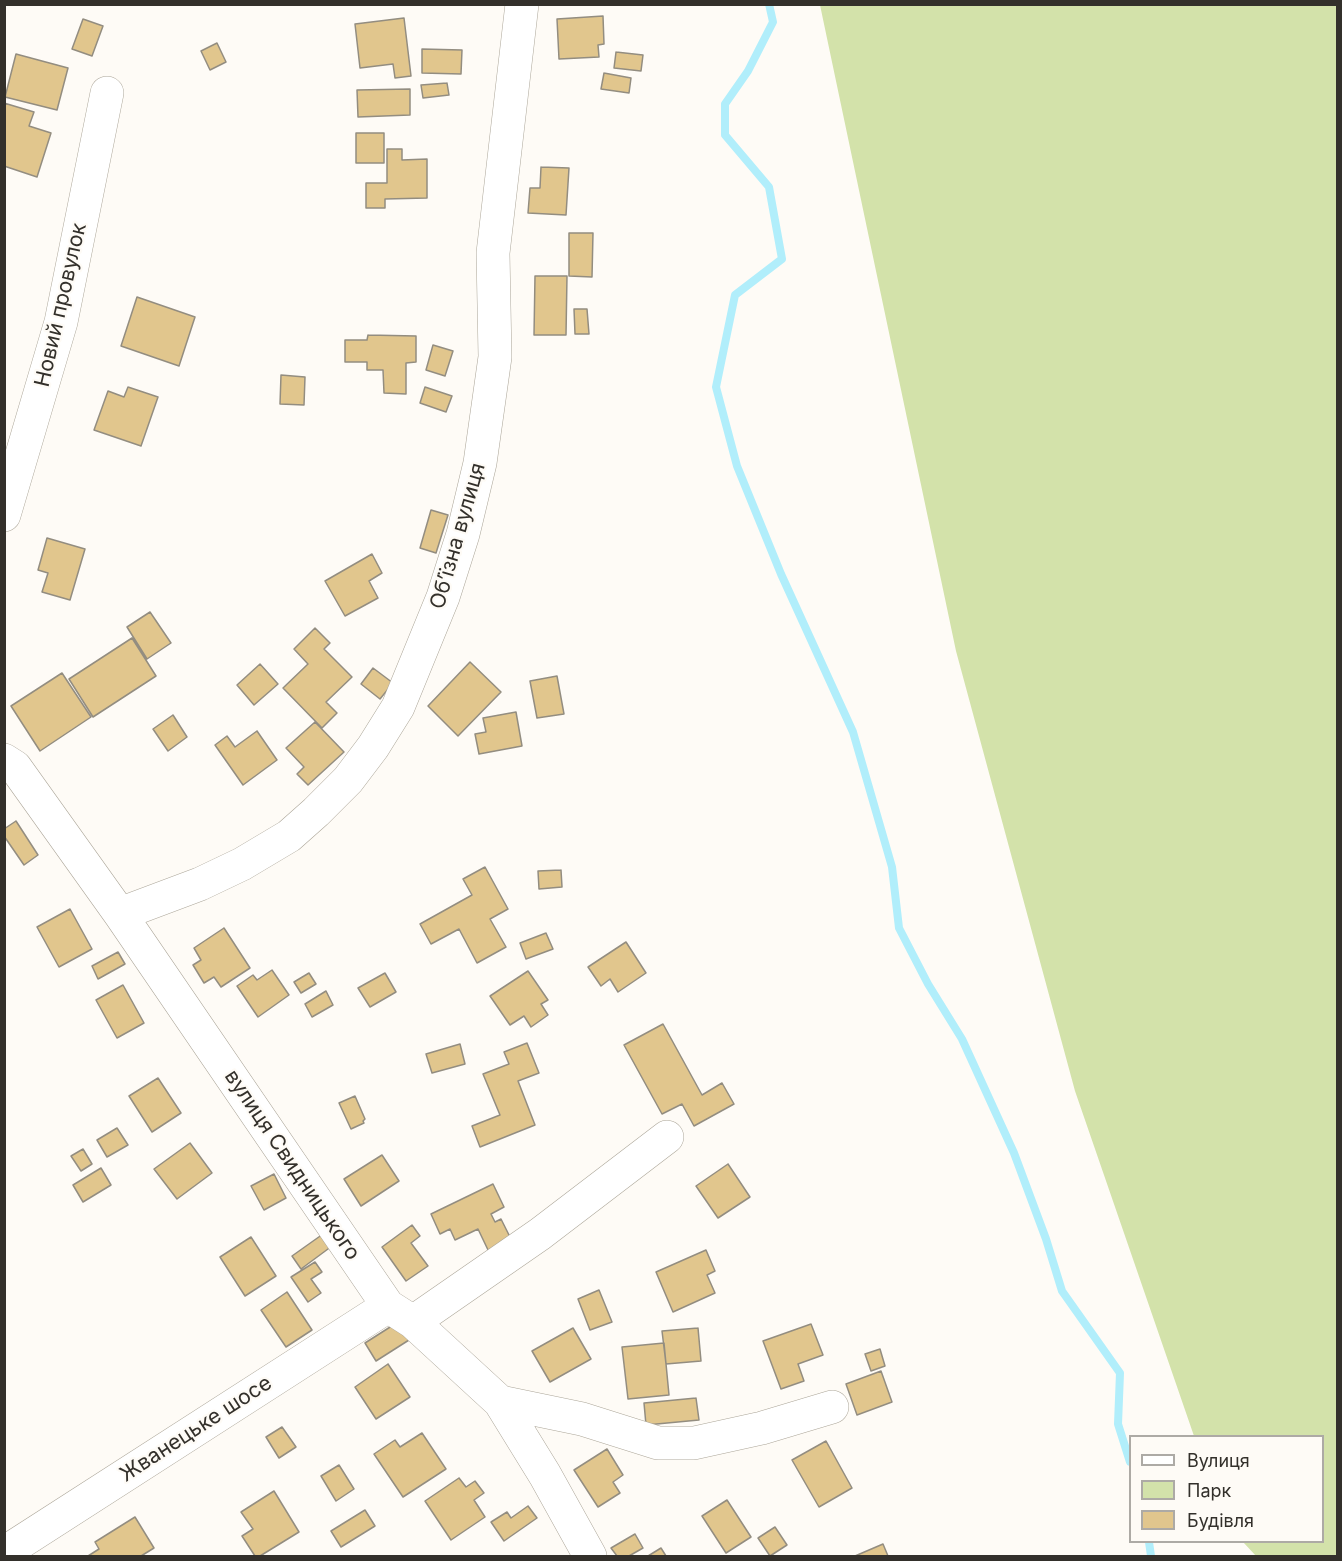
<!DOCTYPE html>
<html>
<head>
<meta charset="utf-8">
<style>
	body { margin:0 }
	#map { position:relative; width:1342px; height:1561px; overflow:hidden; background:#fefbf6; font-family:Inter,sans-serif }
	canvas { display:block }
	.frame { position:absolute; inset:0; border:6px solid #33302b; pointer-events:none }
	.legend { position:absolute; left:1129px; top:1435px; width:195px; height:108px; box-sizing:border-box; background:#fefbf6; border:2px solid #adaaa5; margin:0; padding:8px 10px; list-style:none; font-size:18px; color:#33302b }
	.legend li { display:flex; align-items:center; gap:12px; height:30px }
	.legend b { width:30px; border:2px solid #adaaa5 }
</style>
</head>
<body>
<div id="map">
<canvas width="1342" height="1561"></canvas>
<div class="frame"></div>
<ul class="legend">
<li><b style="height:8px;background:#fff"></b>Вулиця</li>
<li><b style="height:16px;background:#d3e2aa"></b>Парк</li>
<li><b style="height:16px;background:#e1c68d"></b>Будівля</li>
</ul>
</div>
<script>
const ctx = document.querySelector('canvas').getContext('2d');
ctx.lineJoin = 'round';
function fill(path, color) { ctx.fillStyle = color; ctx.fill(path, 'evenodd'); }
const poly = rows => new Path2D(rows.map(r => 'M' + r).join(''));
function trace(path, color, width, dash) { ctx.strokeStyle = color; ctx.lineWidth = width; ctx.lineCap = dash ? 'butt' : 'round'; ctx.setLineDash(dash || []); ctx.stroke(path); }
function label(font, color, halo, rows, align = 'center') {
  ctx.font = font + ' Inter,sans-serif'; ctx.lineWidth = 4.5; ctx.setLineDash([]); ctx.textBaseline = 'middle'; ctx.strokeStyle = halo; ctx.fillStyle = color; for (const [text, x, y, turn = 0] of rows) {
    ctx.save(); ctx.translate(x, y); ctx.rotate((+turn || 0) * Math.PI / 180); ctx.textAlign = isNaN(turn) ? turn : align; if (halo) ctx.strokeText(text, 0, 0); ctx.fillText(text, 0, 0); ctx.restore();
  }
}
const green = poly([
	[820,5,1337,5,1337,1556,1256,1556,1243,1542,1322,1542,1322,1436,1194,1436,1075,1091,956,651]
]);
const stream = poly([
	[769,4,773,22,748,71,725,104,725,135,769,187,782,259,735,295,716,387,737,466,781,574,853,732,892,867,899,928,928,984,962,1039,1014,1153,1046,1239,1062,1291,1120,1373,1118,1424,1130,1462],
	[1149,1542,1151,1556]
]);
const building = poly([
	[603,16,604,44,598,45,599,57,559,59,557,19,603,16],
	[404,18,411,76,395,78,393,64,360,68,355,24,404,18],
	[83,19,103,26,92,56,72,49,83,19],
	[217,43,226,62,210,70,201,51,217,43],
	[422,49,462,50,461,74,422,73,422,49],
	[616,52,643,55,641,71,614,68,616,52],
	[16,54,68,68,57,110,5,97,16,54],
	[604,73,631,78,629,93,601,89,604,73],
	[447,83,449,95,423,98,421,85,447,83],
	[410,89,410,115,358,117,357,90,410,89],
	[4,103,34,112,29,126,51,133,37,177,4,166,4,103],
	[356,133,384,133,384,163,356,163,356,133],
	[387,149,402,149,402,160,427,159,427,198,385,199,385,208,366,208,366,183,387,183,387,149],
	[541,167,569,168,566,215,528,213,530,188,540,188,541,167],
	[569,233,593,233,592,277,569,276,569,233],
	[535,276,567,276,566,335,534,335,535,276],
	[137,297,195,317,179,366,121,346,137,297],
	[574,309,587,309,589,334,575,334,574,309],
	[368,335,416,336,416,362,406,363,406,394,384,393,383,370,367,370,367,362,345,362,345,340,367,340,368,335],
	[433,345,453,351,445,376,426,370,433,345],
	[281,375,305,377,304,405,280,404,281,375],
	[128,387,158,397,141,446,94,430,108,391,124,397,128,387],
	[425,387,452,396,446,412,420,403,425,387],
	[431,510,448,515,436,553,420,548,431,510],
	[47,538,85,549,70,600,42,592,48,573,38,570,47,538],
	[372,554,382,573,369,581,378,598,345,616,325,581,372,554],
	[150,612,171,643,147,659,127,627,150,612],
	[315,628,330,643,324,649,352,677,326,702,337,713,322,728,283,688,308,664,294,649,315,628],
	[132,638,156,676,93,717,69,679,132,638],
	[470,662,501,692,458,736,428,706,470,662],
	[260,664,278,684,254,705,237,685,260,664],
	[373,668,393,683,380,699,361,684,373,668],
	[62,673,91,717,40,751,11,706,62,673],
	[557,676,564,714,537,718,530,681,557,676],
	[516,712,522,746,479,754,475,734,486,732,483,718,516,712],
	[173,715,187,737,168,751,153,729,173,715],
	[315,722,344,752,308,785,297,774,304,767,286,748,315,722],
	[257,731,277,760,243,785,215,745,227,736,235,747,257,731],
	[16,821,38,855,24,865,4,836,4,829,16,821],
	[485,867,508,909,490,919,506,947,477,963,459,929,431,944,420,924,472,895,463,879,485,867],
	[561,870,562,887,539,889,538,871,561,870],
	[70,909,92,949,59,967,37,927,70,909],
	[224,928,250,968,221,987,214,977,204,983,193,965,201,960,194,948,224,928],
	[546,933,553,949,526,959,520,943,546,933],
	[626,942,646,973,618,992,610,979,601,986,588,967,626,942],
	[118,952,125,964,98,979,92,966,118,952],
	[272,970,289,995,258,1017,237,986,253,975,257,980,272,970],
	[528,971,548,1000,541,1004,548,1015,531,1027,524,1016,510,1025,490,996,528,971],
	[309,973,316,984,301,993,294,982,309,973],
	[385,973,396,992,370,1007,358,988,385,973],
	[123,985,144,1023,117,1038,96,1000,123,985],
	[326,991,333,1005,312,1017,305,1004,326,991],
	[663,1024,702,1095,722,1083,734,1104,694,1126,682,1104,662,1114,624,1045,663,1024],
	[527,1043,539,1073,518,1081,535,1125,480,1147,472,1126,500,1115,483,1074,509,1064,504,1052,527,1043],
	[460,1044,465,1064,432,1073,426,1054,460,1044],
	[158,1078,181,1113,152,1132,129,1096,158,1078],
	[355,1096,365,1119,363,1121,364,1123,351,1129,339,1103,355,1096],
	[117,1128,128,1145,107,1157,97,1140,117,1128],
	[190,1143,212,1173,177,1199,154,1169,190,1143],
	[83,1149,92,1164,81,1171,71,1156,83,1149],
	[382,1155,399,1181,361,1206,344,1179,382,1155],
	[728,1164,750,1197,718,1218,696,1186,728,1164],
	[101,1168,111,1185,83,1202,73,1185,101,1168],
	[274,1174,286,1198,264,1210,251,1186,274,1174],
	[493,1184,504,1207,491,1214,495,1222,501,1219,512,1241,489,1252,478,1229,455,1240,450,1229,440,1234,431,1214,493,1184],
	[412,1225,420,1236,411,1243,428,1266,406,1281,382,1247,412,1225],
	[323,1234,332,1246,301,1269,292,1256,323,1234],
	[251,1237,276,1276,245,1296,220,1257,251,1237],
	[706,1250,715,1271,707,1275,715,1293,673,1312,656,1272,706,1250],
	[315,1262,322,1272,311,1279,321,1293,308,1302,291,1277,315,1262],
	[599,1290,612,1322,590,1330,578,1299,599,1290],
	[287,1292,312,1330,286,1347,261,1310,287,1292],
	[398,1322,409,1340,376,1361,365,1343,398,1322],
	[811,1324,823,1355,798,1364,804,1381,781,1389,763,1341,811,1324],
	[573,1328,591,1359,550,1382,532,1351,573,1328],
	[698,1328,701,1361,666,1364,662,1331,698,1328],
	[664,1343,669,1395,628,1399,622,1347,664,1343],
	[880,1349,885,1366,871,1371,865,1354,880,1349],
	[388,1364,410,1397,376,1419,355,1387,388,1364],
	[881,1371,892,1402,857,1415,846,1384,881,1371],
	[696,1398,699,1420,646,1425,644,1403,696,1398],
	[282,1427,296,1447,279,1458,266,1437,282,1427],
	[422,1433,446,1469,403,1497,374,1454,395,1440,400,1447,422,1433],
	[826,1441,852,1488,819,1507,792,1460,826,1441],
	[607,1449,623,1475,613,1482,620,1493,598,1507,574,1470,607,1449],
	[339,1465,354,1489,336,1501,321,1476,339,1465],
	[459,1478,466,1487,475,1481,484,1493,474,1500,485,1517,451,1540,425,1501,459,1478],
	[274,1491,299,1532,260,1556,255,1556,242,1536,253,1529,241,1512,274,1491],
	[727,1500,751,1537,726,1553,702,1516,727,1500],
	[528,1506,537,1518,504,1541,491,1522,507,1512,511,1518,528,1506],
	[365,1510,375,1526,341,1547,331,1531,365,1510],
	[135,1517,154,1548,141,1556,88,1556,99,1549,95,1542,135,1517],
	[775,1527,787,1545,770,1556,758,1538,775,1527],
	[635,1534,643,1548,629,1556,617,1556,611,1548,635,1534],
	[883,1544,888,1556,855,1556,883,1544],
	[661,1548,666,1556,648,1556,661,1548]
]);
const minor = poly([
	[4,515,61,322,107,93],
	[4,760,15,767,120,914,388,1306,413,1322,500,1402,545,1475,590,1556],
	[120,914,200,884,242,864,289,836,316,812,348,780,373,747,398,707,443,597,463,534,480,463,495,357,493,253,522,4],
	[413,1322,540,1234,667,1137],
	[500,1402,582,1419,658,1443,694,1443,762,1428,832,1407],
	[4,1553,388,1306]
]);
const streetNames = [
	["Новий провулок",61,305,-77],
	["Обʼїзна вулиця",458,536,-74],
	["вулиця Свидницького",292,1165,56],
	["Жванецьке шосе",196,1429,-33]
];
fill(green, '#d3e2aa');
trace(stream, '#b1eefb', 8);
fill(building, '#e1c68d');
trace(building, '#938d80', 1.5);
trace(minor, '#aca699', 34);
trace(minor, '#fff', 33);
label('21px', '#33302b', '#fefbf6', streetNames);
</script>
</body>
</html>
